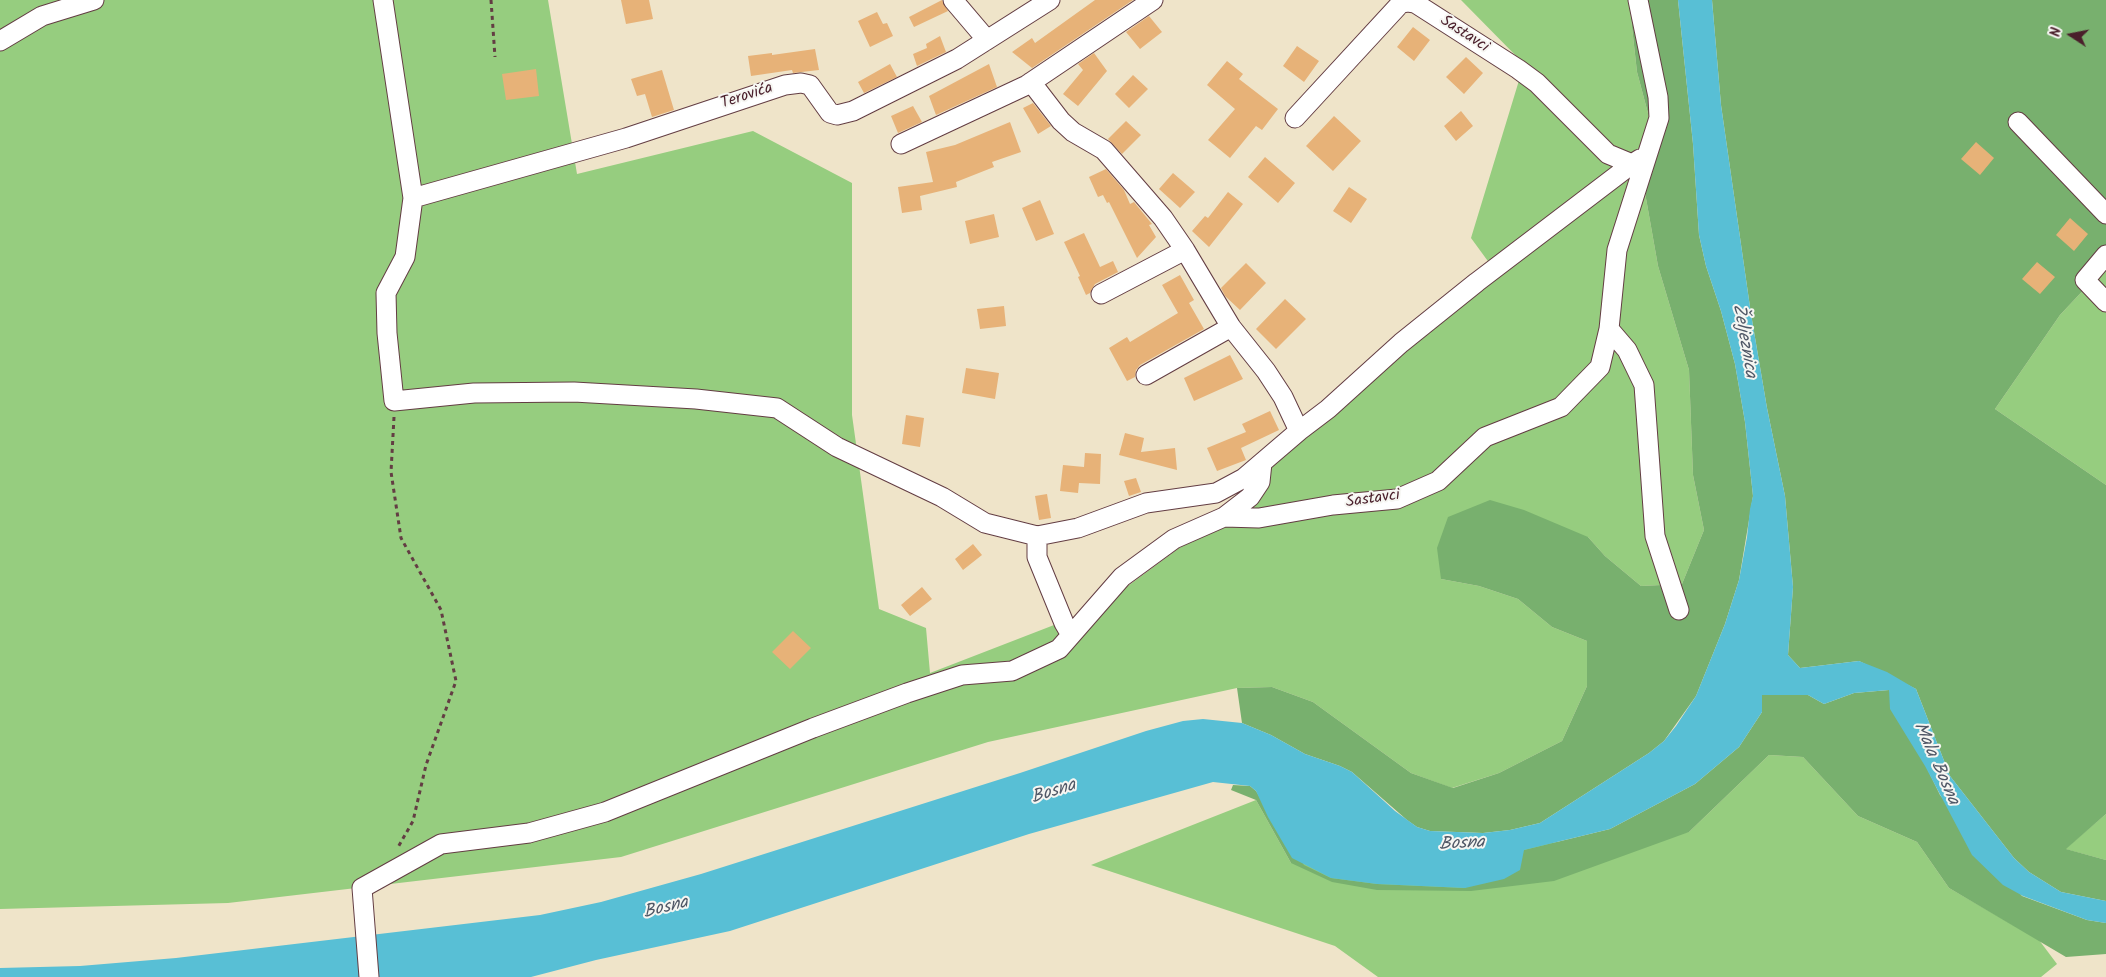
<!DOCTYPE html>
<html>
<head>
<meta charset="utf-8">
<style>
	body { margin:0 }
	#map { position:relative; width:2106px; height:977px; overflow:hidden; background:#efe4c9; font-family:Kalam,sans-serif }
	canvas { display:block }
	.north { position:absolute; left:2046px; top:10px; width:50px; height:50px; -webkit-text-stroke:4px #f6f6f2; paint-order:stroke; rotate:281deg; font-size:14px; font-weight:700; line-height:20px; text-align:center; color:#4a1f2b }
	.north::after { content:''; display:block; margin:auto; width:18px; height:22px; background:#4a1f2b; clip-path:polygon(50% 0,100% 100%,50% 72%,0 100%) }
</style>
</head>
<body>
<div id="map">
<canvas width="2106" height="977"></canvas>
<div class="north">N</div>
</div>
<script>
const ctx = document.querySelector('canvas').getContext('2d');
ctx.lineJoin = 'round';
function fill(path, color) { ctx.fillStyle = color; ctx.fill(path, 'evenodd'); }
const poly = rows => new Path2D(rows.map(r => 'M' + r).join(''));
function trace(path, color, width, dash) { ctx.strokeStyle = color; ctx.lineWidth = width; ctx.lineCap = dash ? 'butt' : 'round'; ctx.setLineDash(dash || []); ctx.stroke(path); }
function label(font, color, halo, rows, align = 'center') {
  ctx.font = font + ' Kalam,sans-serif'; ctx.lineWidth = 4; ctx.setLineDash([]); ctx.textBaseline = 'middle'; ctx.strokeStyle = halo; ctx.fillStyle = color; for (const [text, x, y, turn = 0] of rows) {
    ctx.save(); ctx.translate(x, y); ctx.rotate((+turn || 0) * Math.PI / 180); ctx.textAlign = isNaN(turn) ? turn : align; if (halo) ctx.strokeText(text, 0, 0); ctx.fillText(text, 0, 0); ctx.restore();
  }
}
const green = poly([
	[0,0,548,0,577,174,753,131,852,183,852,415,879,609,926,628,930,673,1098,608,1190,540,1490,264,1471,238,1524,64,1461,0,1629,0,1637,72,1649,117,1638,153,1658,266,1689,370,1693,475,1704,530,1682,584,1641,586,1605,556,1588,537,1441,579,1479,586,1518,599,1552,627,1587,641,1587,686,1562,741,1499,773,1452,788,1411,773,1313,702,1272,687,1237,688,988,742,621,857,228,903,0,909],
	[2106,266,2106,485,1995,409,2060,315],
	[1769,755,1803,757,1858,816,1917,842,1949,888,2039,940,2057,964,2041,977,1378,977,1335,946,1091,865,1256,800,1291,863,1689,832],
	[2106,814,2106,860,2065,849]
]);
const forest = poly([
	[1629,0,1678,0,1693,144,1699,235,1706,266,1721,311,1735,364,1745,422,1753,496,1739,580,1725,624,1696,696,1664,741,1649,753,1540,823,1510,830,1483,833,1430,831,1417,827,1407,820,1352,772,1340,766,1305,754,1271,735,1242,723,1237,688,1272,687,1313,702,1411,773,1453,788,1499,773,1562,741,1587,686,1587,641,1552,627,1518,599,1479,586,1441,579,1437,548,1448,517,1490,500,1524,510,1588,537,1605,556,1641,586,1682,584,1704,530,1693,475,1689,370,1658,266,1638,153,1649,117,1637,72],
	[1712,0,2106,0,2106,266,2060,315,1995,409,2106,485,2106,814,2066,849,2106,860,2106,901,2061,892,2029,872,2014,858,1950,776,1916,689,1859,661,1800,668,1788,655,1793,587,1785,496,1767,408,1751,314,1721,105],
	[1889,690,1940,795,2022,896,2087,920,2106,923,2106,954,2066,957,1949,888,1917,842,1858,816,1803,757,1769,755,1689,832,1554,881,1471,891,1377,890,1332,882,1291,863,1256,800,1231,790,1233,785,1250,786,1256,791,1304,865,1331,878,1377,884,1465,888,1524,850,1610,829,1695,784,1739,747,1762,712,1761,695,1808,695,1824,704,1854,693]
]);
const water = poly([
	[1678,0,1712,0,1721,105,1751,314,1767,408,1785,496,1793,587,1788,655,1800,668,1859,661,1887,672,1916,689,1950,776,2014,858,2029,872,2061,892,2106,901,2106,923,2087,920,2023,896,2003,885,1972,855,1925,766,1890,709,1889,690,1854,693,1824,704,1808,695,1762,695,1762,712,1739,747,1695,784,1610,829,1524,850,1520,870,1504,879,1465,888,1377,884,1331,878,1292,858,1268,817,1256,791,1250,786,1213,782,1029,834,730,931,596,960,531,977,0,977,0,968,80,966,176,958,540,915,601,902,701,874,1020,773,1146,731,1183,721,1203,719,1242,723,1271,735,1305,754,1340,766,1352,772,1395,811,1417,827,1430,831,1483,833,1510,830,1540,823,1649,753,1664,741,1676,726,1696,696,1725,624,1739,580,1747,537,1750,509,1753,496,1745,422,1735,364,1721,311,1706,266,1699,235,1693,144]
]);
const building = poly([
	[621,0,649,0,653,19,626,24],
	[942,0,948,11,914,27,909,17],
	[1095,0,1133,0,1032,68,1012,52,1032,38,1035,43],
	[877,12,883,24,887,23,893,36,870,47,858,21],
	[1149,16,1162,32,1140,49,1126,32],
	[1413,27,1430,40,1414,61,1397,47],
	[940,36,946,52,917,66,913,54,927,48,926,44],
	[1297,46,1319,61,1304,82,1283,66],
	[815,49,819,70,793,73,792,70,751,76,748,56,772,53,772,55],
	[1094,53,1107,71,1078,106,1063,94,1083,70,1078,64],
	[1466,57,1483,73,1464,94,1446,77],
	[1227,61,1243,74,1239,79,1278,109,1262,130,1256,126,1230,158,1208,140,1235,109,1207,85],
	[890,64,897,77,864,93,858,82],
	[989,64,997,87,936,115,929,96],
	[536,69,539,96,506,100,502,74],
	[662,70,674,110,652,117,645,94,637,96,631,79],
	[1133,75,1148,89,1129,108,1115,94],
	[1033,103,1051,126,1038,134,1023,108],
	[913,106,922,122,898,133,891,116],
	[1461,111,1473,126,1456,141,1444,126],
	[1334,116,1361,141,1333,171,1306,146],
	[1126,121,1141,135,1122,154,1108,139],
	[1010,122,1021,152,992,162,994,167,956,182,957,187,920,196,922,210,902,213,898,187,933,182,926,152,955,145],
	[1976,142,1994,158,1980,175,1961,159],
	[1265,157,1295,183,1278,203,1248,177],
	[1106,169,1124,190,1130,204,1134,202,1152,224,1149,225,1156,237,1137,258,1109,202,1107,203,1103,195,1098,197,1089,177],
	[1173,173,1195,192,1180,208,1159,189],
	[1349,187,1367,199,1351,223,1333,211],
	[1228,192,1243,204,1209,247,1192,231,1205,216,1208,218],
	[1040,200,1054,234,1036,241,1022,208],
	[994,214,999,237,970,244,965,221],
	[2070,218,2088,234,2074,251,2056,235],
	[1084,233,1100,267,1113,261,1118,272,1095,284,1090,293,1086,295,1078,277,1080,276,1064,242],
	[2037,262,2055,277,2040,294,2022,279],
	[1246,263,1266,283,1240,310,1225,296,1221,288],
	[1180,275,1194,300,1189,303,1204,329,1140,365,1136,370,1135,377,1127,381,1109,348,1127,337,1130,342,1178,313,1162,285],
	[1285,299,1306,319,1276,349,1256,329],
	[1004,306,1006,326,980,329,977,309],
	[1230,355,1243,379,1194,401,1184,378],
	[966,368,999,373,995,399,962,393],
	[1270,411,1279,430,1241,448,1246,460,1217,471,1207,448,1246,432,1242,424],
	[906,415,924,418,920,447,902,444],
	[1125,433,1144,438,1141,452,1175,448,1177,470,1119,455],
	[1085,453,1101,454,1100,484,1079,483,1078,493,1060,491,1063,465,1084,467],
	[1136,478,1141,492,1129,496,1124,481],
	[1047,494,1051,518,1039,520,1035,496],
	[973,544,982,555,963,570,955,559],
	[922,587,932,599,910,616,901,605],
	[793,631,811,648,790,669,772,652]
]);
const path = poly([
	[491,0,495,57],
	[394,417,391,472,401,538,441,610,456,681,426,765,413,821,397,849]
]);
const minor = poly([
	[383,0,413,198,405,257,386,293,387,333,394,401,474,393,574,392,696,399,777,408,837,447,942,497,985,523,1037,536,1078,528,1146,503,1216,493,1244,478,1299,431,1328,409,1401,343,1477,282,1632,164],
	[953,0,987,40],
	[0,41,42,16,94,0],
	[1031,82,1061,121,1073,132,1104,150,1163,218,1185,250,1231,327,1266,371,1283,397,1299,431],
	[1295,118,1401,3,1408,2,1415,3,1518,69,1537,83,1608,154,1632,164,1640,159],
	[2018,122,2106,214],
	[901,144,1027,85,1153,0],
	[413,198,626,138,785,85,801,83,810,85,830,113,837,115,853,111,957,59,1050,0],
	[2106,255,2085,280,2106,302],
	[1101,294,1185,250],
	[1609,329,1627,350,1644,385,1655,536,1679,610],
	[1146,375,1231,327],
	[1224,517,1259,518,1333,505,1397,499,1438,481,1485,437,1561,407,1600,367,1609,329,1617,250,1659,118,1658,97,1638,0],
	[1037,536,1037,557,1064,623,1071,635],
	[369,977,362,888,441,844,529,833,605,812,813,728,907,693,962,675,1012,671,1059,649,1122,577,1174,539,1224,517,1250,497,1260,482,1262,463]
]);
const streetNames = [
	["Sastavci",1464,35,33],
	["Terovića",747,97,-18],
	["Sastavci",1373,500,-8]
];
const waterNames = [
	["Željeznica",1743,341,80],
	["Mala Bosna",1935,764,66],
	["Bosna",1054,793,-18],
	["Bosna",1462,845,-3],
	["Bosna",666,909,-14]
];
fill(green, '#96cd7f');
fill(forest, '#78b06e');
fill(water, '#58bfd5');
fill(building, '#e7b278');
trace(minor, '#633d43', 21);
trace(path, '#633d43', 3, [4, 4]);
trace(minor, '#fff', 19);
label('16px', '#4a1f2b', '#f6f6f2', streetNames);
label('italic 18px', '#4f5766', '#f6f6f2', waterNames);
</script>
</body>
</html>
